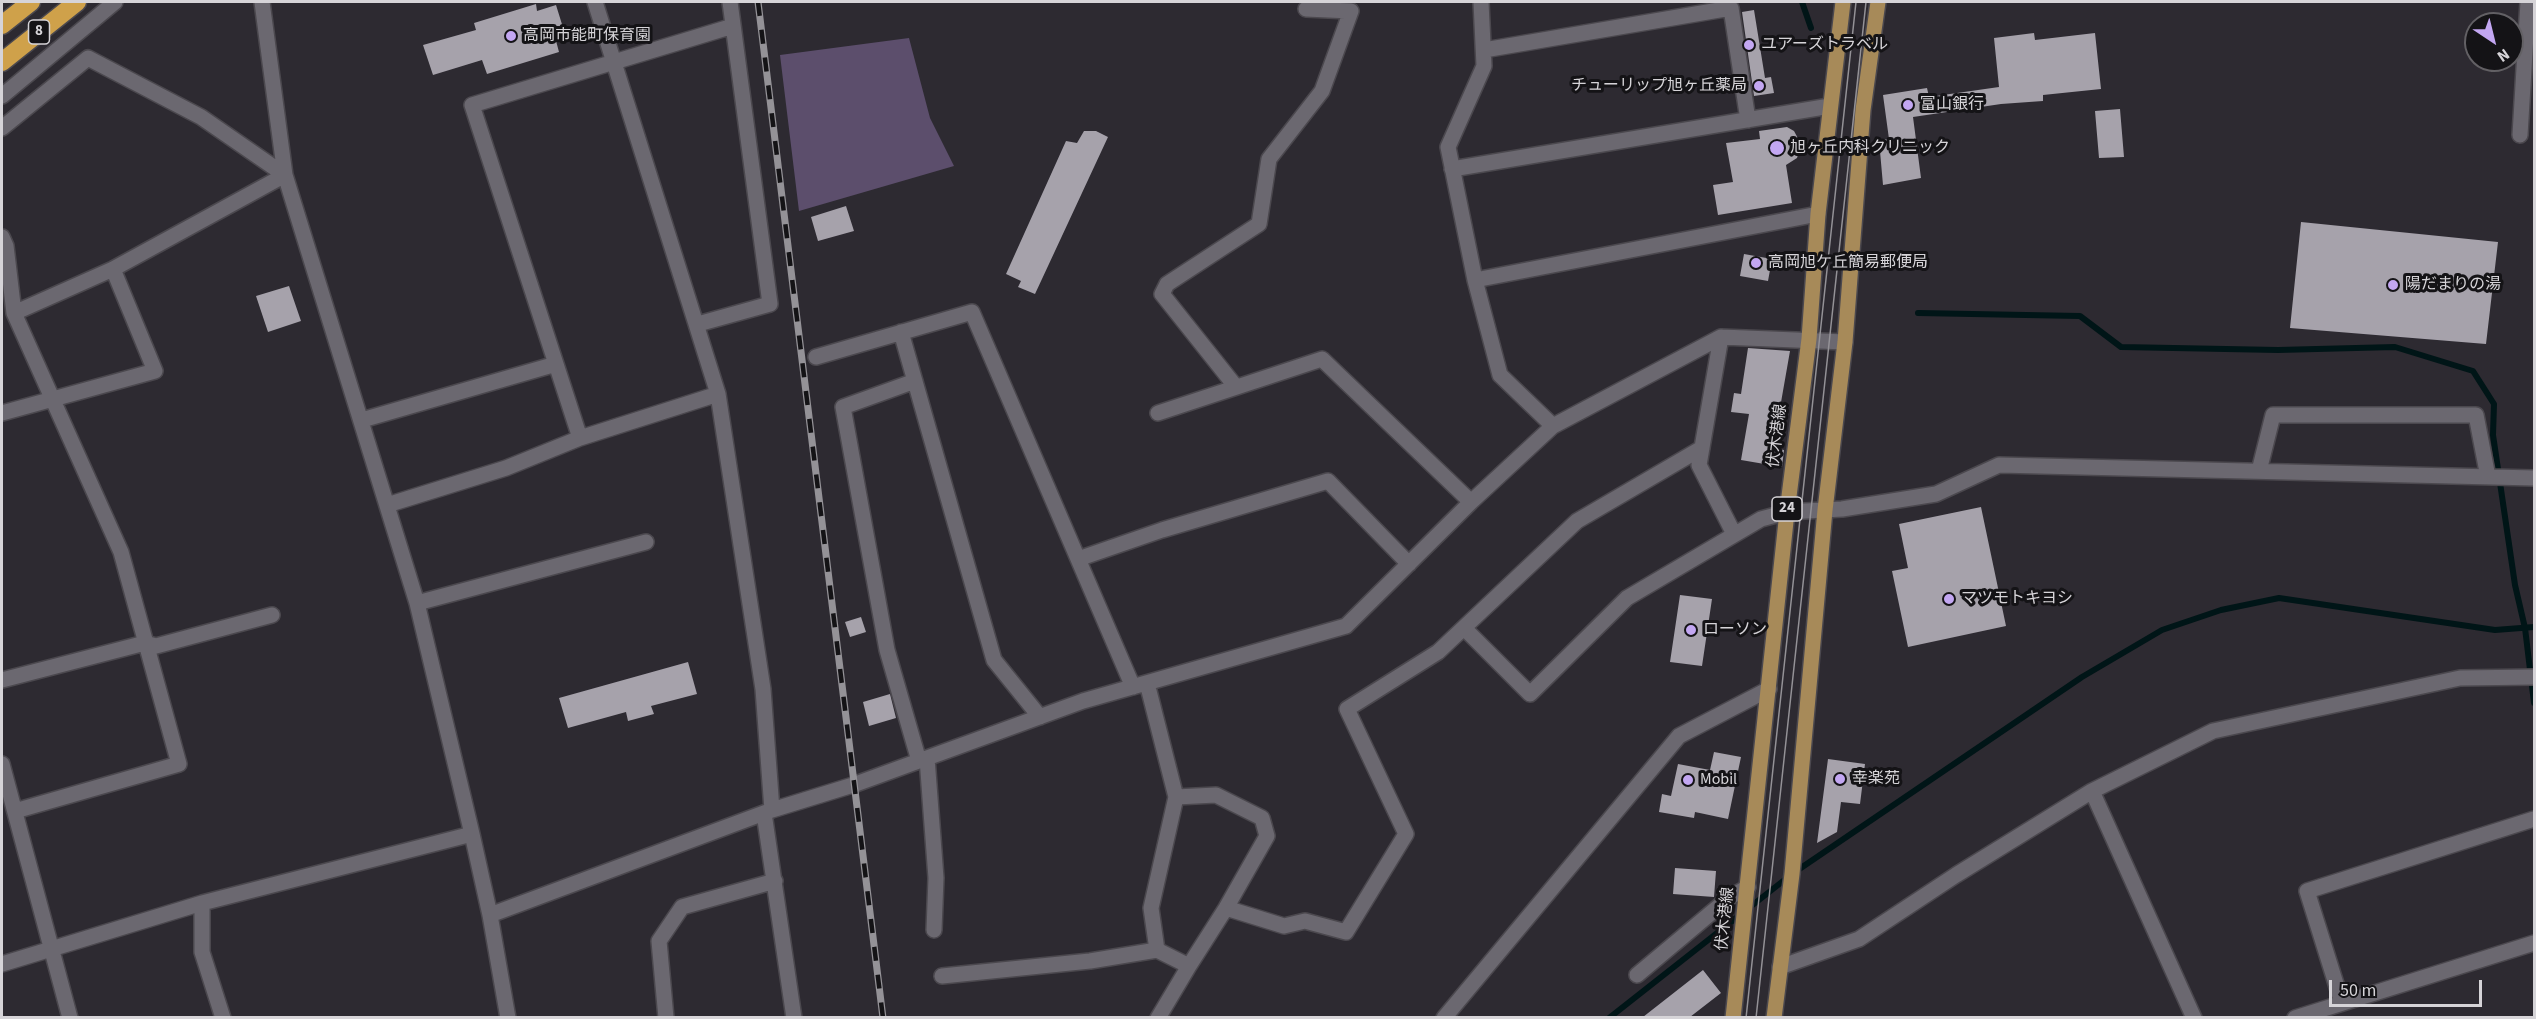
<!DOCTYPE html>
<html>
<head>
<meta charset="utf-8">
<style>
	body { margin:0 }
	#map { position:relative; width:2536px; height:1019px; overflow:hidden; background:#2d2a31; font-family:"Source Sans 3",sans-serif }
	canvas { display:block }
	.frame { position:absolute; inset:0; border:3px solid #d6d4d8; pointer-events:none }
	.north { position:absolute; left:2464px; top:12px; width:60px; height:60px; box-sizing:border-box; background:#141316; border:2px solid #626064; border-radius:50%; rotate:145deg; font-size:16px; font-weight:700; line-height:24px; text-align:center; color:#d6d4d8 }
	.north::after { content:''; display:block; margin:auto; width:21px; height:27px; background:#c3a7f2; clip-path:polygon(50% 0,100% 100%,50% 72%,0 100%) }
	.scale { position:absolute; left:2329px; top:980px; width:153px; height:27px; box-sizing:border-box; border:3px solid #d6d4d8; border-top:0; padding-left:8px; font-size:18px; line-height:21px; white-space:nowrap; color:#d6d4d8; -webkit-text-stroke:4px #141316; paint-order:stroke }
</style>
</head>
<body>
<div id="map">
<canvas width="2536" height="1019"></canvas>
<div class="frame"></div>
<div class="north">N</div>
<div class="scale">50 m</div>
</div>
<script>
const ctx = document.querySelector('canvas').getContext('2d');
ctx.lineJoin = 'round';
function fill(path, color) { ctx.fillStyle = color; ctx.fill(path, 'evenodd'); }
const poly = rows => new Path2D(rows.map(r => 'M' + r).join(''));
function trace(path, color, width, dash) { ctx.strokeStyle = color; ctx.lineWidth = width; ctx.lineCap = dash ? 'butt' : 'round'; ctx.setLineDash(dash || []); ctx.stroke(path); }
function label(font, color, halo, rows, align = 'center') {
  ctx.font = font + ' "Source Sans 3","Noto Sans JP",sans-serif'; ctx.lineWidth = 6; ctx.setLineDash([]); ctx.textBaseline = 'middle'; ctx.strokeStyle = halo; ctx.fillStyle = color; for (const [text, x, y, turn = 0] of rows) {
    ctx.save(); ctx.translate(x, y); ctx.rotate((+turn || 0) * Math.PI / 180); ctx.textAlign = isNaN(turn) ? turn : align; if (halo) ctx.strokeText(text, 0, 0); ctx.fillText(text, 0, 0); ctx.restore();
  }
}
const green = poly([
	[909,38,930,118,954,166,799,211,780,55]
]);
const stream = poly([
	[1802,2,1811,28],
	[1918,313,2080,316,2121,347,2278,350,2395,347,2473,371,2494,404,2493,435,2515,585,2525,628,2534,703],
	[1609,1018,1792,874,2082,677,2162,630,2221,610,2279,598,2495,630,2534,627]
]);
const building = poly([
	[536,4,537,11,556,5,565,34,555,37,559,52,487,74,482,60,433,75,423,45,476,30,474,23],
	[1754,10,1765,78,1771,77,1774,93,1754,96,1742,12],
	[2034,33,2035,40,2095,33,2101,89,2043,95,2043,101,2001,104,1913,117,1921,178,1883,185,1879,140,1889,139,1883,95,1927,88,1929,97,1999,87,1994,38],
	[2120,109,2124,157,2099,158,2095,111],
	[1787,127,1794,131,1801,144,1797,158,1786,165,1792,203,1718,215,1713,185,1733,182,1726,143,1760,139,1759,131],
	[1084,131,1096,131,1108,137,1035,294,1018,287,1021,281,1006,274,1066,141,1077,143],
	[846,206,854,231,818,241,811,217],
	[2301,222,2498,242,2486,344,2290,328],
	[1744,254,1772,259,1768,281,1740,276],
	[289,286,301,321,268,332,256,296],
	[1748,348,1790,351,1773,448,1784,450,1782,467,1741,460,1749,414,1731,412,1734,393,1741,394],
	[1981,507,2006,626,1908,647,1892,571,1908,568,1899,524],
	[1680,595,1712,599,1702,666,1670,662],
	[861,617,866,632,850,637,845,622],
	[688,662,697,694,651,706,654,714,628,721,626,712,568,728,559,698],
	[890,694,896,718,869,726,863,702],
	[1714,752,1741,757,1728,819,1695,812,1694,818,1659,812,1662,794,1671,796,1678,764,1710,770],
	[1828,759,1865,764,1860,804,1841,802,1837,832,1817,843],
	[1675,868,1716,871,1714,897,1673,894],
	[1703,970,1721,993,1690,1017,1643,1017]
]);
const minor = poly([
	[262,2,285,175,417,603,472,834,490,915,508,1018],
	[595,2,718,394,763,689,772,810],
	[1481,2,1484,66,1448,147,1475,280,1500,375,1553,426],
	[1484,50,1731,8,1748,120],
	[2,96,115,2],
	[2,128,88,58,201,117,285,175],
	[2520,135,2528,2],
	[1452,169,1830,106],
	[2,237,6,246,14,313,121,552,179,764,15,811],
	[1475,280,1818,214],
	[14,313,113,269,285,175],
	[698,324,770,304,730,2],
	[901,332,994,660,1040,717],
	[1721,337,1699,465,1734,534],
	[816,357,972,312,1133,687],
	[915,381,843,407,887,650,919,761],
	[1236,387,1162,294,1167,284,1259,224,1269,159,1322,91,1351,11,1306,9],
	[2,413,155,371,113,269],
	[1158,413,1322,359,1471,502],
	[362,420,556,364],
	[580,438,472,105,733,26],
	[2259,471,2273,415,2476,415,2488,477],
	[387,505,506,468,580,438,718,394],
	[1078,559,1162,530,1328,481,1409,564],
	[417,603,646,542],
	[1464,628,1530,694,1627,598,1761,519,1787,512,1842,509,1936,494,1999,465,2534,478],
	[2,680,145,643,156,646,272,615],
	[1147,683,1176,797,1151,908,1157,950],
	[927,758,936,878,934,930],
	[2,764,70,1018],
	[2092,791,2194,1018],
	[1176,797,1216,795,1262,818,1267,836,1226,908,1189,966],
	[764,813,794,1018],
	[202,903,202,952,223,1018],
	[1226,908,1284,926,1305,921,1346,932,1406,834,1347,709,1438,652,1577,521,1702,448],
	[490,915,772,810,853,785,1083,701,1346,626,1471,502,1553,426,1721,337,1845,342],
	[2,964,202,903,472,834],
	[1780,967,1859,939,1956,875,2092,791,2213,731,2460,678,2534,677],
	[1637,975,1730,897,1748,887],
	[942,976,1090,961,1157,950,1189,966,1158,1018],
	[2342,1003,2307,891,2534,819],
	[666,1018,659,941,682,907,775,881],
	[1444,1018,1679,736,1769,689],
	[2295,1018,2534,943]
]);
const major = poly([
	[1733,1018,1787,512,1809,339,1818,214,1843,2],
	[1774,1018,1792,874,1825,510,1845,342,1863,110,1878,2]
]);
const highway = poly([
	[2,25,31,2],
	[2,62,77,2]
]);
const tram = poly([
	[1746,1018,1856,2],
	[1756,1018,1866,2]
]);
const rail = poly([
	[758,2,883,1018]
]);
const markers = [
	[511,36,6,"#c3a7f2"],
	[1749,45,6,"#c3a7f2"],
	[1759,86,6,"#c3a7f2"],
	[1908,105,6,"#c3a7f2"],
	[1777,148,8,"#c3a7f2"],
	[1756,263,6,"#c3a7f2"],
	[2393,285,6,"#c3a7f2"],
	[1949,599,6,"#c3a7f2"],
	[1691,630,6,"#c3a7f2"],
	[1840,779,6,"#c3a7f2"],
	[1688,780,6,"#c3a7f2"]
];
const shields = [
	[39,32,21],
	[1787,509,30]
];
const shieldNames = [
	["8",39,32],
	["24",1787,509]
];
const poiNames = [
	["高岡市能町保育園",523,36],
	["ユアーズトラベル",1761,45],
	["チューリップ旭ヶ丘薬局",1747,86,"right"],
	["富山銀行",1920,105],
	["旭ヶ丘内科クリニック",1790,148],
	["高岡旭ケ丘簡易郵便局",1768,263],
	["陽だまりの湯",2405,285],
	["マツモトキヨシ",1961,599],
	["ローソン",1703,630],
	["幸楽苑",1852,779],
	["Mobil",1700,780]
];
const streetNames = [
	["伏木港線",1778,436,-83],
	["伏木港線",1726,919,-84]
];
fill(green, '#5c4e6c');
trace(stream, '#001517', 6);
fill(building, '#a6a2ab');
trace(minor, '#4b484e', 18);
trace(major, '#4b484e', 18);
trace(highway, '#4b484e', 21);
trace(minor, '#6b6870', 15);
trace(major, '#a78a59', 15);
trace(highway, '#cfa14a', 18);
trace(tram, '#949297', 1.5);
trace(rail, '#949297', 7);
trace(rail, '#141316', 4.5, [14]);
for (const [x, y, r, color] of markers) { const dot = new Path2D(); dot.arc(x, y, r, 0, 2 * Math.PI); ctx.fillStyle = color; ctx.fill(dot); trace(dot, '#141316', 2); }
for (const [x, y, w] of shields) { const box = new Path2D(); box.roundRect(x - w / 2, y - 12, w, 24, 4.5); ctx.fillStyle = '#141316'; ctx.fill(box); trace(box, '#d6d4d8', 1.5); }
label('bold 15px', '#d6d4d8', null, shieldNames);
label('16px', '#d6d4d8', '#141316', poiNames, 'left');
label('16px', '#d6d4d8', '#141316', streetNames);
</script>
</body>
</html>
